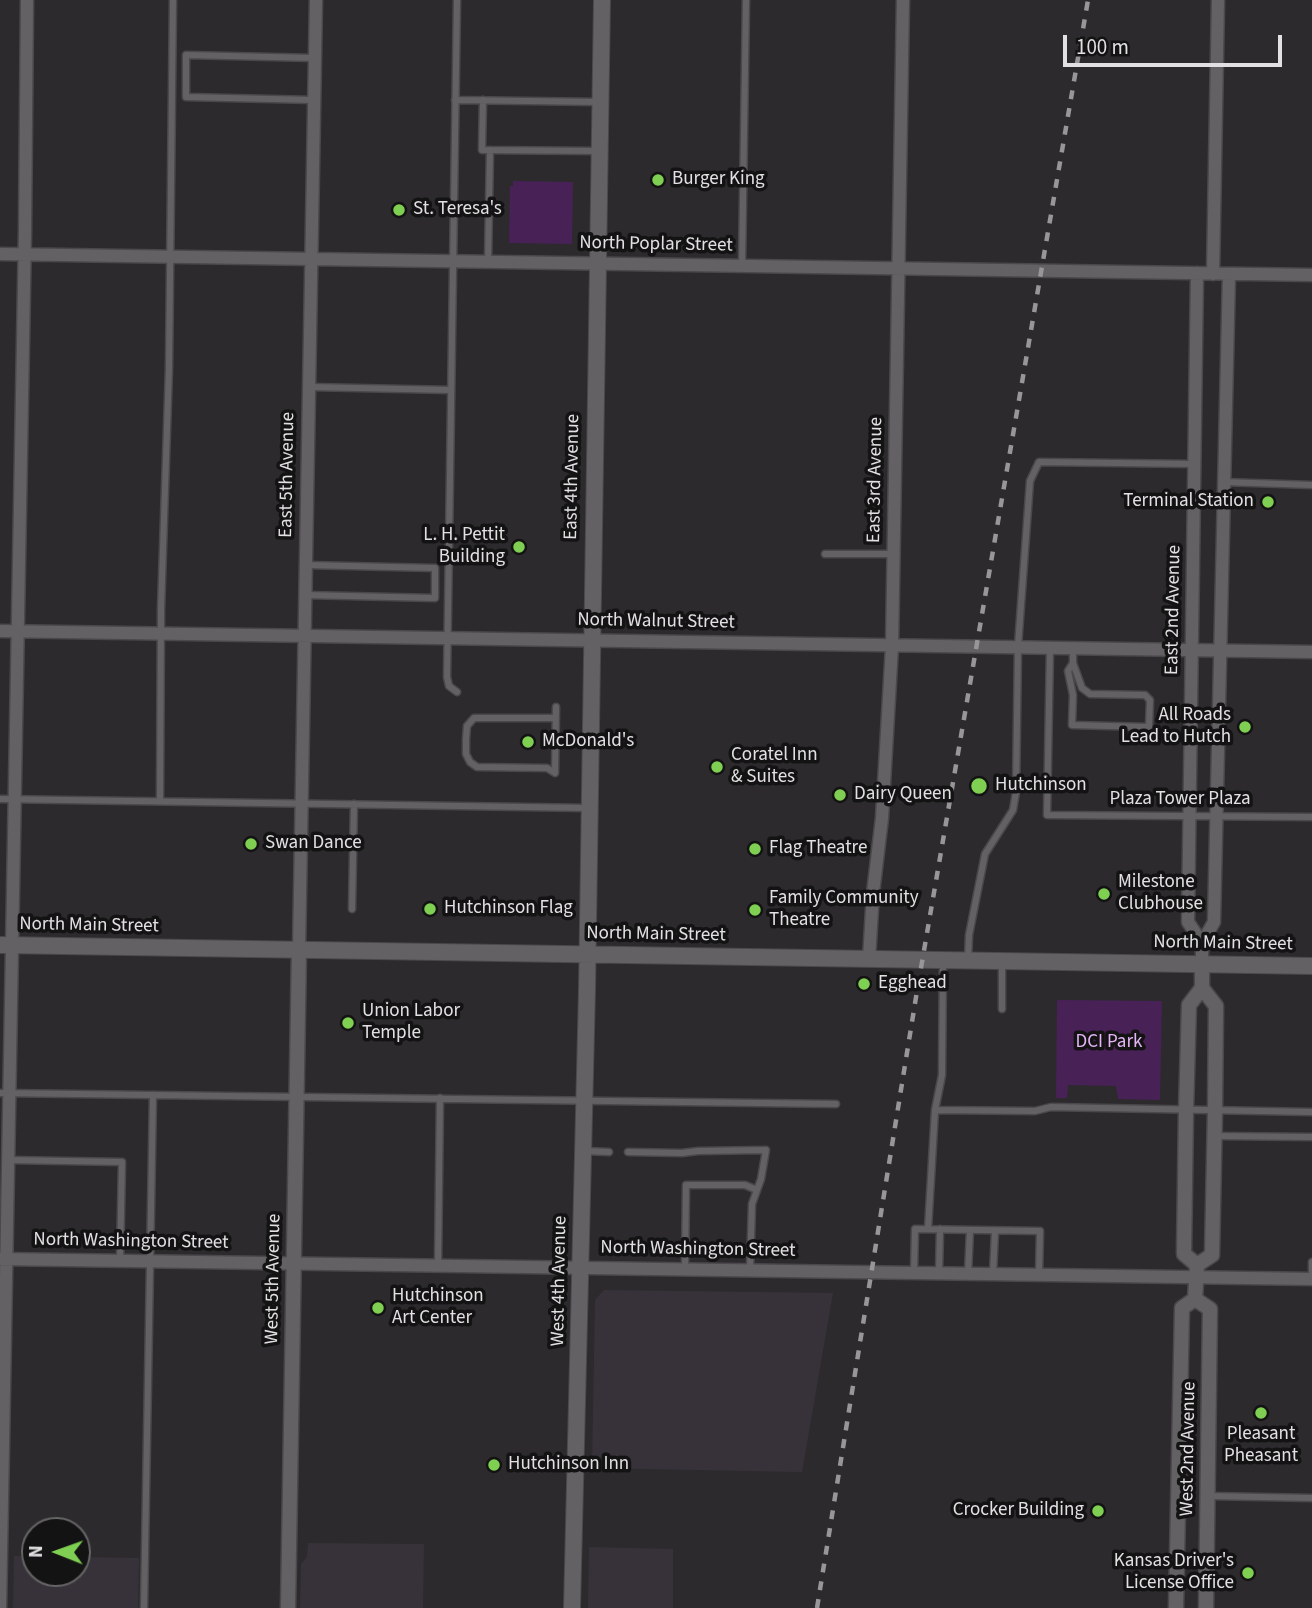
<!DOCTYPE html>
<html>
<head>
<meta charset="utf-8">
<style>
	body { margin:0 }
	#map { position:relative; width:1312px; height:1608px; overflow:hidden; background:#2c2a2d; font-family:"Source Sans 3",sans-serif }
	canvas { display:block }
	.north { position:absolute; left:21px; top:1517px; width:70px; height:70px; box-sizing:border-box; background:#141314; border:2px solid #666566; border-radius:50%; rotate:271deg; font-size:19px; font-weight:700; line-height:28px; text-align:center; color:#e2e0e2 }
	.north::after { content:''; display:block; margin:auto; width:24px; height:32px; background:#7fd052; clip-path:polygon(50% 0,100% 100%,50% 72%,0 100%) }
	.scale { position:absolute; left:1063px; top:35px; width:219px; height:32px; box-sizing:border-box; border:4px solid #e2e0e2; border-top:0; padding-left:9px; font-size:21px; line-height:24px; white-space:nowrap; color:#e2e0e2; -webkit-text-stroke:5px #141314; paint-order:stroke }
</style>
</head>
<body>
<div id="map">
<canvas width="1312" height="1608"></canvas>
<div class="north">N</div>
<div class="scale">100 m</div>
</div>
<script>
const ctx = document.querySelector('canvas').getContext('2d');
ctx.lineJoin = 'round';
function fill(path, color) { ctx.fillStyle = color; ctx.fill(path, 'evenodd'); }
const poly = rows => new Path2D(rows.map(r => 'M' + r).join(''));
function trace(path, color, width, dash) { ctx.strokeStyle = color; ctx.lineWidth = width; ctx.lineCap = dash ? 'butt' : 'round'; ctx.setLineDash(dash || []); ctx.stroke(path); }
function label(font, color, halo, rows, align = 'center') {
  ctx.font = font + ' "Source Sans 3",sans-serif'; ctx.lineWidth = 7; ctx.setLineDash([]); ctx.textBaseline = 'middle'; ctx.strokeStyle = halo; ctx.fillStyle = color; for (const [text, x, y, turn = 0] of rows) {
    ctx.save(); ctx.translate(x, y); ctx.rotate((+turn || 0) * Math.PI / 180); ctx.textAlign = isNaN(turn) ? turn : align; if (halo) ctx.strokeText(text, 0, 0); ctx.fillText(text, 0, 0); ctx.restore();
  }
}
const built = poly([
	[604,1290,833,1293,802,1472,592,1468,595,1300],
	[308,1543,424,1544,423,1608,300,1608,301,1564,307,1557],
	[589,1547,673,1549,673,1608,588,1608],
	[14,1556,35,1557,35,1573,77,1573,77,1557,139,1558,138,1608,13,1608]
]);
const green = poly([
	[513,181,573,182,572,244,509,243,510,186,513,186],
	[1057,1000,1162,1001,1160,1100,1118,1099,1116,1086,1068,1085,1067,1098,1056,1098]
]);
const service = poly([
	[457,0,447,677,449,686,457,692],
	[314,100,186,97,186,55,315,58],
	[455,100,599,102],
	[483,100,482,150,598,151],
	[488,262,490,150],
	[742,266,746,0],
	[310,387,451,390],
	[1223,482,1312,485],
	[825,554,894,554],
	[305,595,435,598,435,568,306,565],
	[1050,648,1047,815,1312,817],
	[1073,663,1082,688,1090,694,1145,695,1150,700,1149,727,1072,725,1073,695,1068,671,1073,663,1073,649],
	[555,718,474,718,467,726,466,739,466,754,470,762,477,767,547,768,555,773,556,707],
	[0,799,590,808],
	[160,801,161,609,169,368,173,0],
	[352,909,354,804],
	[968,959,969,935,985,854,1013,810,1016,792,1018,646,1030,481,1039,462,1195,464],
	[1002,1009,1002,962],
	[0,1093,836,1104],
	[935,1110,1035,1111,1051,1107,1312,1112],
	[1216,1136,1312,1137],
	[585,1151,609,1152],
	[628,1152,682,1153,698,1151,766,1150,761,1179,752,1204,750,1270],
	[9,1160,122,1162,120,1261],
	[928,1229,935,1110,942,1075,943,962],
	[438,1265,440,1098],
	[685,1269,686,1185,745,1185,757,1190],
	[914,1273,915,1229,1040,1231,1039,1275],
	[939,1273,940,1229],
	[968,1273,970,1230],
	[993,1274,995,1231],
	[1312,1279,1312,1262],
	[1209,1496,1312,1498],
	[144,1608,153,1095]
]);
const minor = poly([
	[0,254,1312,275],
	[1197,273,1188,922,1202,943],
	[1213,274,1218,0],
	[0,631,1312,652],
	[299,950,316,0],
	[869,959,873,893,882,818,892,646,903,0],
	[1202,964,1202,943,1214,922,1229,274],
	[0,1259,1312,1279],
	[0,1608,25,232,27,0]
]);
const tertiary = poly([
	[1197,1265,1212,1255,1215,1111,1216,1006,1202,988,1202,964],
	[1197,1265,1184,1254,1186,1110,1189,1005,1202,988],
	[1195,1299,1210,1309,1206,1608],
	[1195,1299,1197,1265],
	[288,1608,299,950],
	[1176,1608,1182,1308,1195,1299]
]);
const secondary = poly([
	[0,945,1312,966],
	[572,1608,587,990,602,0]
]);
const rail = poly([
	[817,1608,917,991,1088,0]
]);
const markers = [
	[658,180,7,"#7fd052"],
	[399,210,7,"#7fd052"],
	[1268,502,7,"#7fd052"],
	[519,547,7,"#7fd052"],
	[1245,727,7,"#7fd052"],
	[528,742,7,"#7fd052"],
	[717,767,7,"#7fd052"],
	[979,786,9,"#7fd052"],
	[840,795,7,"#7fd052"],
	[251,844,7,"#7fd052"],
	[755,849,7,"#7fd052"],
	[1104,894,7,"#7fd052"],
	[430,909,7,"#7fd052"],
	[755,910,7,"#7fd052"],
	[864,984,7,"#7fd052"],
	[348,1023,7,"#7fd052"],
	[378,1308,7,"#7fd052"],
	[1261,1413,7,"#7fd052"],
	[494,1465,7,"#7fd052"],
	[1098,1511,7,"#7fd052"],
	[1248,1573,7,"#7fd052"]
];
const poiNames = [
	["Burger King",672,180],
	["St. Teresa's",413,210],
	["Terminal Station",1254,502,"right"],
	["L. H. Pettit",505,536,"right"],
	["Building",505,558,"right"],
	["All Roads",1231,716,"right"],
	["Lead to Hutch",1231,738,"right"],
	["McDonald's",542,742],
	["Coratel Inn",731,756],
	["& Suites",731,778],
	["Hutchinson",995,786],
	["Dairy Queen",854,795],
	["Swan Dance",265,844],
	["Flag Theatre",769,849],
	["Milestone",1118,883],
	["Clubhouse",1118,905],
	["Family Community",769,899],
	["Theatre",769,921],
	["Hutchinson Flag",444,909],
	["Egghead",878,984],
	["Union Labor",362,1012],
	["Temple",362,1034],
	["Hutchinson",392,1297],
	["Art Center",392,1319],
	["Pleasant",1261,1435,"center"],
	["Pheasant",1261,1457,"center"],
	["Hutchinson Inn",508,1465],
	["Crocker Building",1084,1511,"right"],
	["Kansas Driver's",1234,1562,"right"],
	["License Office",1234,1584,"right"]
];
const streetNames = [
	["North Poplar Street",656,245,1],
	["East 5th Avenue",288,475,-89],
	["East 4th Avenue",573,477,-89],
	["East 3rd Avenue",876,480,-89],
	["East 2nd Avenue",1174,610,-89],
	["North Walnut Street",656,622,1],
	["Plaza Tower Plaza",1180,800],
	["North Main Street",89,926,1],
	["North Main Street",656,935,1],
	["North Main Street",1223,944,1],
	["North Washington Street",131,1242,1],
	["North Washington Street",698,1250,1],
	["West 5th Avenue",274,1279,-89],
	["West 4th Avenue",560,1281,-89],
	["West 2nd Avenue",1189,1449,-89]
];
const parkNames = [
	["DCI Park",1109,1043]
];
fill(built, '#373239');
fill(green, '#482157');
trace(service, '#4a484a', 9);
trace(minor, '#4a484a', 15);
trace(tertiary, '#4a484a', 17);
trace(secondary, '#4a484a', 18);
trace(service, '#646165', 6);
trace(minor, '#646165', 12);
trace(tertiary, '#646165', 14);
trace(secondary, '#646165', 16);
trace(rail, '#989698', 4.5, [9, 9]);
for (const [x, y, r, color] of markers) { const dot = new Path2D(); dot.arc(x, y, r, 0, 2 * Math.PI); ctx.fillStyle = color; ctx.fill(dot); trace(dot, '#141314', 2.5); }
label('19px', '#e2e0e2', '#141314', poiNames, 'left');
label('19px', '#e2e0e2', '#141314', streetNames);
label('19px', '#e4b4f7', '#141314', parkNames);
</script>
</body>
</html>
